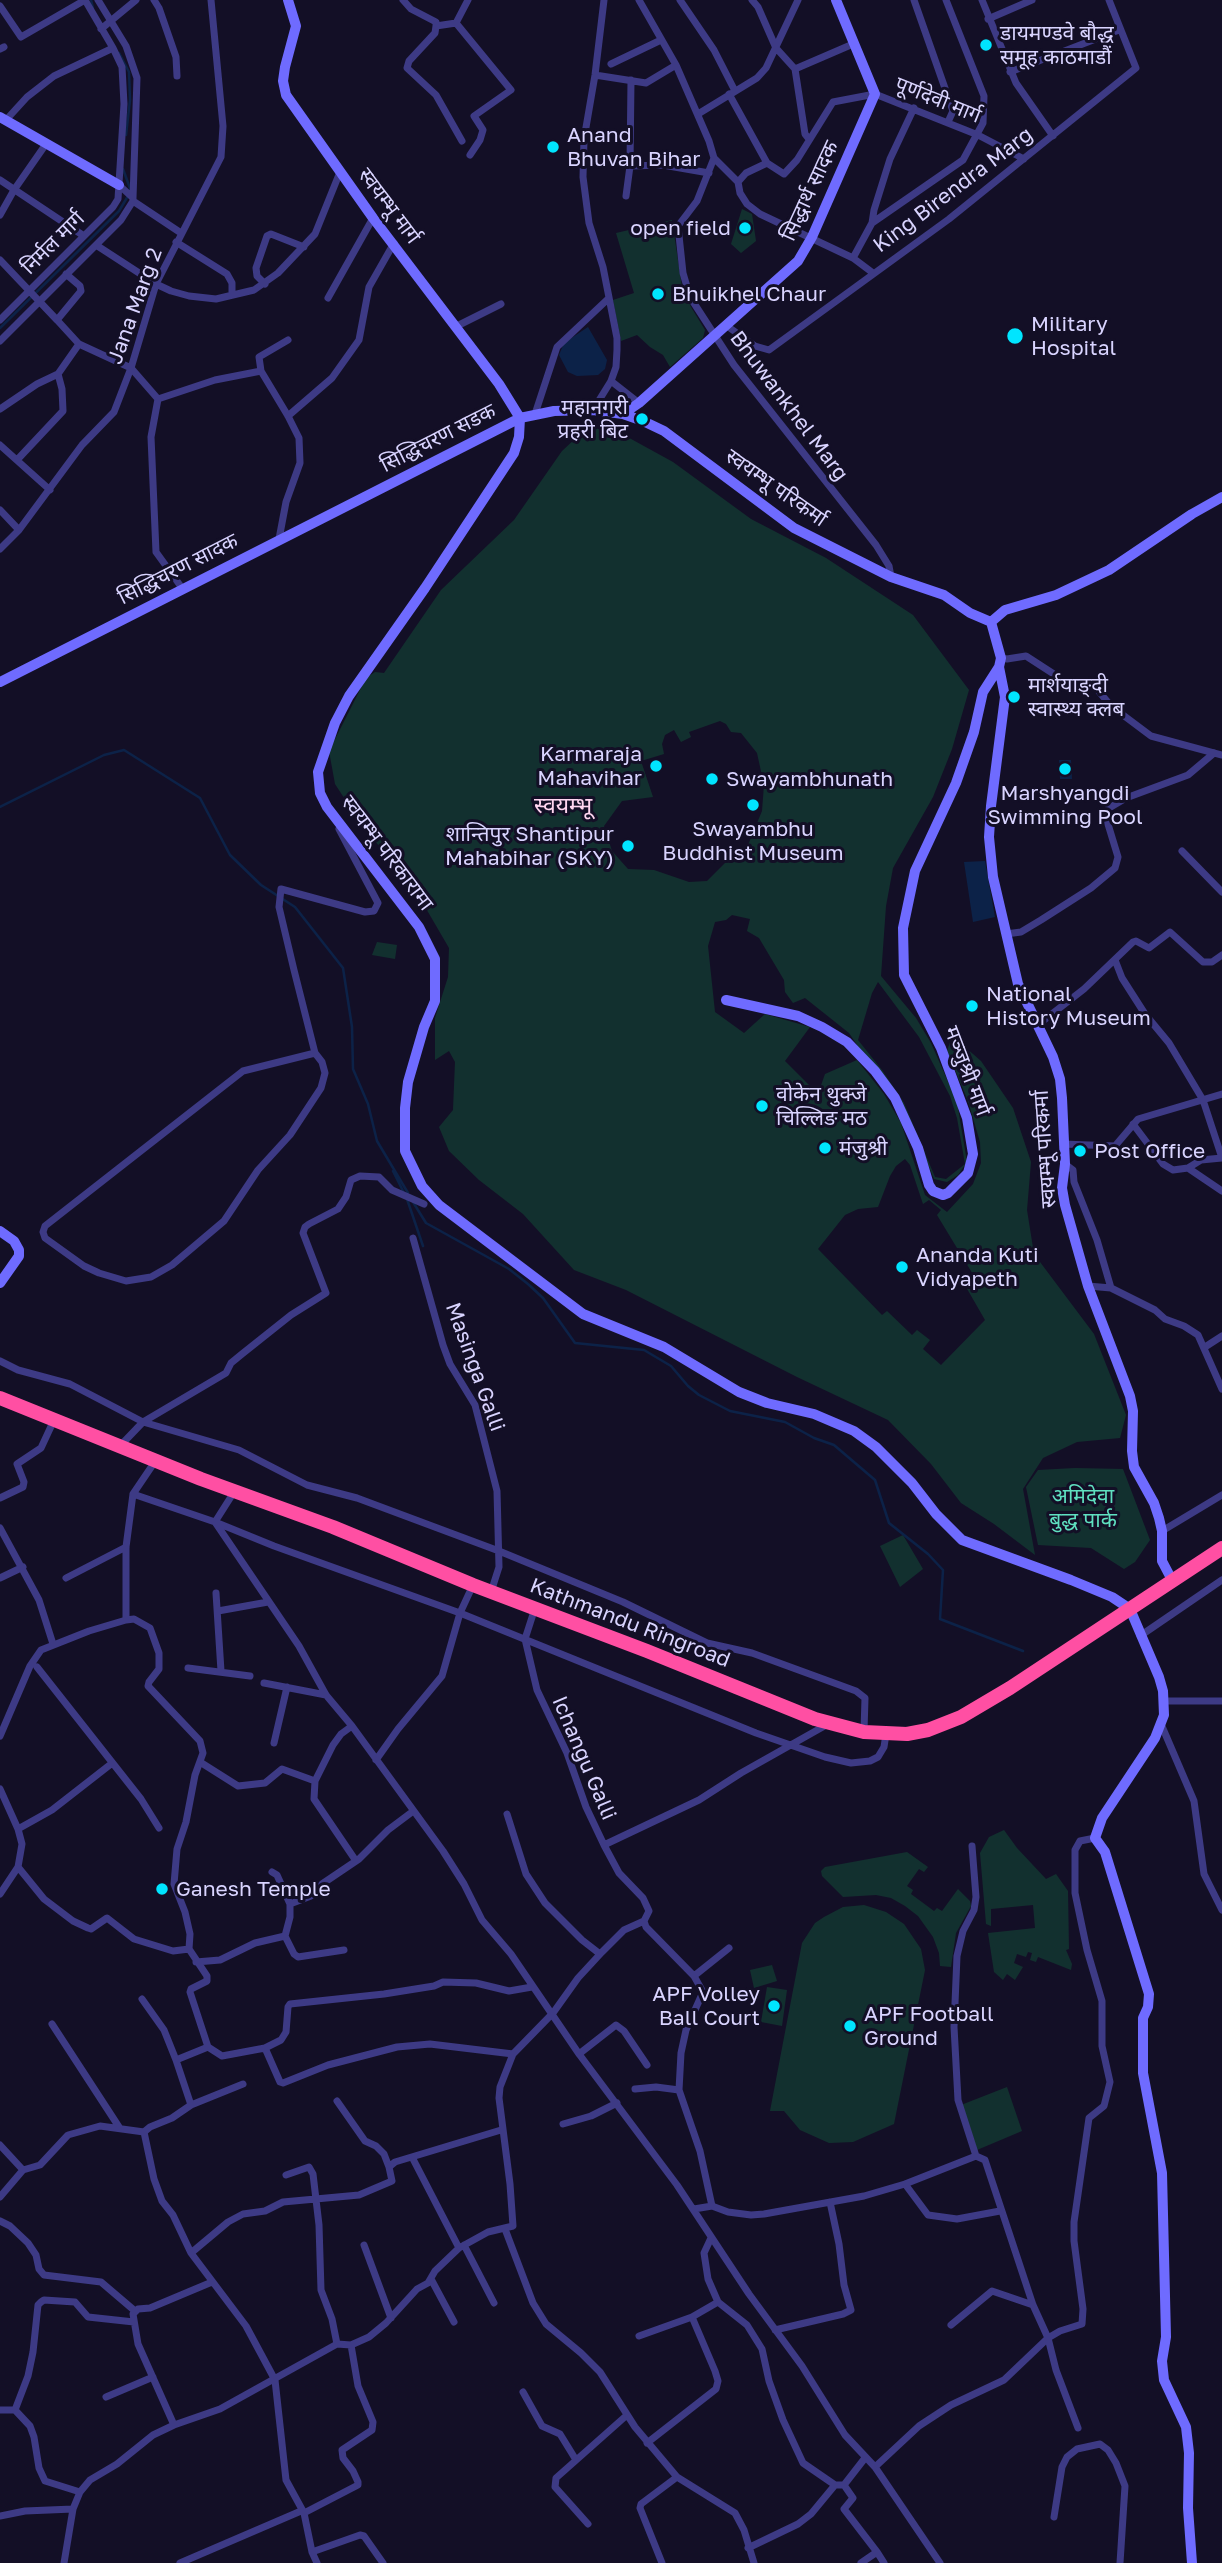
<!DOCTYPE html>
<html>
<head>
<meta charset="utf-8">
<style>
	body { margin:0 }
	canvas { display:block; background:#130f26 }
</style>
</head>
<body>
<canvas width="1222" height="2563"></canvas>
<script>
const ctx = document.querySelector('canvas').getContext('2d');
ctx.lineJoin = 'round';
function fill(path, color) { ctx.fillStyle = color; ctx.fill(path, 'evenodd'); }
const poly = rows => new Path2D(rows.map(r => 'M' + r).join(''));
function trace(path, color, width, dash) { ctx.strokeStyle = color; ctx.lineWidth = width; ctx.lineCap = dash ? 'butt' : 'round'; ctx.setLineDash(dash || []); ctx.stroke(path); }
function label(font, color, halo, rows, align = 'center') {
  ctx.font = font + ' "Golos Text","Noto Sans Devanagari",sans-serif'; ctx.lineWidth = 6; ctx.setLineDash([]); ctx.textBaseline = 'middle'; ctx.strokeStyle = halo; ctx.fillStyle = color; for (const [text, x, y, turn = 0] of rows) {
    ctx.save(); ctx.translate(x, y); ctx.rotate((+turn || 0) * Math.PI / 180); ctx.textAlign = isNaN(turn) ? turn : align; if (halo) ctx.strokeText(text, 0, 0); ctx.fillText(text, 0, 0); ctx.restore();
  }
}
const green = poly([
	[742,209,752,214,756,241,741,253,731,244],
	[672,220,682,287,691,307,705,330,703,338,670,367,663,355,650,347,637,335,621,341,613,300,634,293,616,233],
	[589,426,622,434,673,462,751,519,826,558,913,615,969,690,952,749,933,797,893,868,886,906,881,976,916,1018,931,1043,957,1102,967,1162,958,1175,947,1182,934,1179,914,1130,849,1033,805,998,793,1003,785,992,784,980,759,938,747,931,750,919,732,915,726,920,715,922,708,946,715,1012,744,1033,765,1014,810,1027,785,1061,818,1094,825,1074,857,1060,884,1094,901,1123,925,1195,947,1212,973,1184,981,1163,980,1142,968,1101,947,1051,950,1042,957,1040,981,1061,1013,1108,1031,1162,1027,1210,1034,1254,1094,1334,1126,1415,1120,1438,1077,1442,1043,1458,1023,1489,1035,1555,994,1524,961,1503,931,1464,888,1420,797,1377,626,1290,574,1270,523,1214,479,1180,449,1151,439,1127,453,1110,455,1062,449,1051,435,1060,435,1018,448,977,449,948,410,881,365,830,335,784,329,751,366,678,375,672,384,673,441,590,514,520,562,451],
	[720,721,726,724,731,732,741,733,757,753,764,785,762,811,748,845,732,856,707,881,689,882,654,870,628,869,612,851,604,826,622,801,653,797,641,761,664,754,662,744,665,735,674,730,681,742,691,737,689,732],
	[878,982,919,1037,950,1096,957,1118,965,1164,946,1179,935,1177,904,1103,882,1070,858,1040,872,993],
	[905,1159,910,1165,923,1204,929,1200,941,1210,937,1215,977,1281,966,1287,985,1320,941,1365,923,1349,930,1340,917,1330,912,1335,887,1311,882,1315,818,1249,845,1215,858,1209,878,1207,890,1176,896,1166],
	[377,942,397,945,395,959,372,955],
	[1075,1468,1123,1469,1150,1540,1135,1562,1124,1569,1091,1548,1038,1545,1026,1487,1038,1470],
	[903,1535,923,1569,900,1587,880,1546],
	[1004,1830,1017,1848,1046,1879,1056,1874,1068,1891,1069,1949,1066,1950,1072,1964,1071,1970,1038,1957,1036,1962,1030,1960,1032,1953,1028,1952,1026,1957,1017,1954,1014,1963,1023,1967,1015,1980,1007,1974,1003,1980,994,1972,988,1933,1035,1928,1033,1905,991,1909,991,1926,986,1924,980,1853,989,1837],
	[907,1852,928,1867,924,1872,919,1869,907,1886,913,1890,911,1894,934,1911,937,1908,942,1911,958,1889,970,1901,971,1906,956,1933,951,1967,940,1966,939,1953,933,1937,918,1916,905,1906,891,1898,876,1895,843,1897,822,1876,821,1871,825,1867],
	[864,1905,886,1912,904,1924,921,1949,925,1970,894,2124,853,2142,829,2143,800,2130,784,2111,770,2111,802,1943,815,1923,824,1917,843,1907],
	[772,1965,777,1981,754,1988,750,1970],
	[767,1987,787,1990,782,2026,761,2022],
	[1007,2087,1022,2131,977,2150,961,2105]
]);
const water = poly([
	[588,327,607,360,605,369,598,375,577,376,568,372,559,355,564,343],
	[1059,760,1071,760,1072,779,1060,779],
	[985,861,995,917,973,922,964,862]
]);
const stream = poly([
	[91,0,93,8],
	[119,53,129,72,130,100,126,135],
	[0,328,119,211,131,191,123,169],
	[0,807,104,755,124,750,200,798,230,855,261,885,295,907,343,968,352,1027,353,1069,368,1104,377,1141,408,1193],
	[393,1171,404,1193],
	[407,1199,423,1246],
	[413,1202,426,1223,509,1269,528,1284,543,1298,575,1343,644,1350,671,1366,688,1386,699,1395,730,1411,785,1422,814,1438,834,1445,875,1480,889,1523,928,1554,943,1570,940,1619,1023,1651]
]);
const street = poly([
	[98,0,126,46,137,78,133,198],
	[154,0,159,8,176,57,177,76],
	[403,0,411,9,436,22,436,26,435,33,409,61,407,68,436,95,462,141],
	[468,0,456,23,511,90,474,116,483,130,480,140,470,155],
	[639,0,676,65,709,141,714,158],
	[680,0,714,50,735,91],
	[752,0,758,7,776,48,795,69,805,134,809,139],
	[914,0,953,111,948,122],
	[982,0,1016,83,1053,136],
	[0,6,21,37,85,0],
	[988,19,1032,0],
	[436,26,456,23],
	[101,29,136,0],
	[0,49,4,47],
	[611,64,661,40],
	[795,69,853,44],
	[1010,72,1119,30],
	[595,75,646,83,676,65],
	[729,94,767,163,784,174,797,160,833,102,875,94,978,135,1024,159],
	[698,114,757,78,766,68,798,0],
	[6,120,27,97,54,76,113,48],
	[714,158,697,201,678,226,683,273,690,297,734,365,876,545,889,566,891,577],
	[714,158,738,182,746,173,767,163],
	[630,166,663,165,709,173],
	[0,180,84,236],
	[738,182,740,193,747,204,760,214,853,258,873,273],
	[119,185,133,198,133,201,181,233],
	[626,196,630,166,631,80],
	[0,215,14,190,46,144],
	[872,223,874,210,890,159,914,108],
	[176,242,227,274,232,283,232,295],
	[96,245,156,284,171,291,189,296,216,299,254,290,278,273,315,234,340,172],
	[853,258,872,223,963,160,983,123,984,96,946,0],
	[0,260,57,320],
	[265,284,257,276,256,268,267,236,271,234,304,247],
	[328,298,373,218],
	[0,320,113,207,118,199,124,104,122,67,113,48,85,0],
	[727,326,755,346,769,350,949,219,1136,68,1109,0],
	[455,327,501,304],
	[0,341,121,220,133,201],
	[79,344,131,368,158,399,215,380,261,371],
	[611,381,639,403],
	[158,399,151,437,156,552,182,588],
	[0,409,37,384,58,374,79,344,57,320,81,291,80,286,66,274],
	[593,410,611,381,616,367,617,350,617,338,603,267,589,223,583,177,584,139,595,75,604,0],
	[535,414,557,347,609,298],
	[288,416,332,378,359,340,369,287,394,243],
	[0,445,50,490],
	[17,460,63,411,62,389,58,374],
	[0,510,19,530],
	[279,539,286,502,300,463,299,438,288,416,261,371,259,357,288,340],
	[0,549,19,530,82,445,114,412,131,368,156,284,221,157,223,126,211,0],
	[1001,658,1007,659,1026,656,1063,680,1091,682,1111,706,1151,736,1222,755],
	[1182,851,1222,892],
	[1006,934,1021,932,1041,920,1091,888,1115,868,1118,857,1104,811,1126,798,1188,775,1214,753],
	[1115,960,1122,978,1145,1014,1169,1043,1203,1100,1222,1158],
	[1039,1024,1084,989,1133,942,1136,941,1149,948,1170,932,1203,962,1212,962,1222,955],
	[315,1053,243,1071,45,1226,43,1232,45,1238,84,1266,99,1273,126,1281,151,1277,172,1265,224,1221,258,1170,290,1135,321,1088,325,1073,322,1062,315,1053,294,970,279,907,281,889,365,912,374,911,378,903,339,829],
	[1133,1124,1163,1164,1173,1170,1188,1168,1201,1160,1222,1158],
	[1063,1144,1115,1146,1138,1119,1222,1094],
	[1065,1164,1073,1170,1074,1182,1097,1240,1111,1288,1155,1310,1165,1319,1184,1326,1198,1335,1222,1389],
	[1188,1168,1222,1191],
	[413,1238,443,1345,450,1364,475,1405,497,1491,499,1567,491,1592],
	[1088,1286,1111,1288],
	[1205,1347,1222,1336],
	[0,1361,18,1370,70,1384,143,1422,239,1450,307,1485,357,1498,499,1551,623,1602,707,1643,752,1653,856,1691,865,1698,864,1731],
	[120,1446,143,1422,226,1373,231,1363,242,1354,291,1315,326,1293,303,1233,305,1227,309,1224,338,1209,346,1197,351,1180,360,1176,379,1177,392,1190,424,1204],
	[234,1492,215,1522,299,1646,326,1695,352,1726,443,1851,464,1884,482,1920,511,1954,579,2054,677,2185,749,2294,802,2366,845,2435,875,2467,940,2563],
	[133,1494,215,1522,274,1546,460,1613,756,1733,825,1757,851,1763,870,1761,878,1757,884,1747,886,1734],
	[0,1498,23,1487,24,1482,17,1464,41,1448,54,1420],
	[0,1528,39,1600,53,1644],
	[1162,1531,1222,1495],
	[0,1578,23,1567],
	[66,1578,126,1547],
	[216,1593,221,1671],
	[535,1608,525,1639,537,1690,567,1753,586,1807,604,1845,699,1800,741,1773,828,1724],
	[218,1611,268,1602],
	[126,1620,134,1619,150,1628,159,1653,159,1669,149,1682,148,1686,200,1741,203,1753,195,1775,186,1822,177,1849,174,1884,185,1912,190,1934,189,1949,207,1976,207,1981,191,1989,190,1992,208,2047,222,2056,265,2048,280,2082,283,2083,328,2065,397,2047,430,2044,513,2054],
	[1140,1636,1222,1580],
	[37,1667,141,1799,159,1828],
	[188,1668,250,1676],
	[264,1683,326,1695],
	[1164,1701,1222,1701],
	[1161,1724,1194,1801,1204,1874,1222,1910],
	[0,1736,30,1666,41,1650,89,1631,126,1620,126,1547,133,1494,156,1460],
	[274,1743,287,1687],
	[376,1760,398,1729,442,1676,460,1613,473,1585],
	[200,1762,238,1786,265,1783,282,1769,315,1781,333,1745,341,1734,352,1726],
	[315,1781,314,1799,356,1861],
	[0,1789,18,1829,22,1844,18,1867,0,1894],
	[507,1814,526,1874,545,1903,582,1940,600,1954],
	[18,1829,52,1810,111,1764],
	[972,1846,976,1897,974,1910,963,1931,957,1956,954,2027,958,2100,976,2156],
	[18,1867,44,1899,73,1921,88,1928,91,1929,107,1918,134,1939,173,1951,189,1949],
	[272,1872,277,1875,290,1904],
	[644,1921,646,1927,694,1976,703,1992,686,2030,681,2053,679,2090,700,2151,712,2206],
	[285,1936,294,1954,298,1957,344,1950],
	[196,1962,220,1960,255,1943,285,1936,290,1917,290,1904,311,1896,322,1884,359,1859,388,1830,412,1812],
	[694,1976,729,1948],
	[142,1999,164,2030,176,2060],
	[52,2024,119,2127],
	[265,2048,281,2040,286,2032,288,2007,290,2004,384,1994,434,1986,443,1982,476,1983,509,1991,532,1987],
	[579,2054,616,2025,624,2031,647,2065],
	[635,2089,656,2087,679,2090],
	[337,2101,365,2141,376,2146,384,2154,389,2167],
	[191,2105,176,2060,208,2047],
	[563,2124,591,2116,617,2103],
	[144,2132,154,2179,162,2201,173,2215,191,2253,228,2222,243,2214,265,2211,283,2202,359,2195,392,2181,389,2167,395,2162,501,2130],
	[0,2145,23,2170,0,2197],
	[412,2157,459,2248],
	[23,2170,40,2165,68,2135,100,2126,144,2132,150,2127,172,2118,191,2105,243,2084],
	[286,2175,309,2167,313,2174,319,2225,321,2290,332,2319,337,2344],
	[905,2184,976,2156,985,2160,1033,2305,1048,2338,1060,2331,1082,2324,1083,2309,1074,2241,1074,2222,1089,2118,1104,2106,1110,2082,1102,2046,1102,2001,1087,1950,1075,1893,1075,1850,1080,1841,1095,1838],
	[694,2209,712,2206,728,2212,751,2215,764,2214,864,2196,905,2184,928,2215,957,2219,1000,2211],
	[0,2221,10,2226,28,2243,36,2255,39,2269,44,2275,101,2282,135,2311],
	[505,2229,533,2303,546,2324,581,2353,600,2372,635,2427,677,2477,735,2513,744,2530,754,2563],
	[711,2238,704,2253,708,2279,718,2302,747,2325,762,2349,769,2381,783,2420,803,2463,835,2485],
	[364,2245,391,2318],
	[464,2245,494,2303],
	[191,2253,246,2326,275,2380,286,2480,304,2513,312,2552,317,2563],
	[431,2279,454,2322],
	[951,2325,992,2291,1033,2305],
	[775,2330,843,2314,851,2310,844,2285,839,2244,830,2202],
	[639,2336,692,2317],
	[523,2392,542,2426,560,2434,576,2460],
	[106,2397,153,2377],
	[0,2410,15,2410,30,2426,34,2437,39,2468,45,2481,80,2492,90,2480,117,2464,153,2435,174,2425,220,2409,337,2344,351,2345,369,2337,386,2323,417,2289,428,2283,435,2271,459,2248,488,2232,513,2226,510,2184,499,2098,500,2087,513,2054,553,2013,578,1978,602,1952,624,1930,644,1921,649,1911,643,1898,619,1873,604,1845],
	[15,2410,28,2376,33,2352,38,2305,41,2302,44,2300,75,2302,88,2317,134,2322],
	[174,2425,138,2344,133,2314,138,2309,150,2308,212,2282],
	[647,2443,716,2389,718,2381,715,2371,692,2317,718,2302],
	[875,2467,919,2426,951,2405,1004,2380,1048,2338,1056,2370,1078,2428],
	[844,2485,853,2498,844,2509,877,2552,861,2563],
	[304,2513,358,2485,358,2482,353,2471,343,2458,342,2450,372,2430,373,2422,358,2386,351,2345],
	[0,2516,25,2511,73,2509],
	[1054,2517,1062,2467,1067,2457,1077,2449,1100,2444,1108,2450,1116,2463,1125,2486,1120,2563],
	[588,2524,555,2487,556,2478,627,2415],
	[748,2548,798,2524,811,2514,835,2485,844,2485,865,2458],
	[312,2552,360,2535,364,2536,383,2563],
	[877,2552,884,2563],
	[64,2563,73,2509,80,2492],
	[180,2563,301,2511],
	[662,2563,640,2508,641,2504,677,2477]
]);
const secondary = poly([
	[288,0,296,26,285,67,283,81,286,95,373,218,499,384,520,418,519,437,514,453,425,588,349,696,335,723,318,772,320,793,327,807,419,927,435,959,435,1001,424,1027,408,1082,405,1108,405,1151,422,1186,439,1205,583,1314,664,1347,739,1392,767,1403,814,1414,854,1431,876,1447,912,1483,936,1514,962,1540,1071,1580,1112,1597,1130,1609,1159,1677,1163,1691,1164,1715,1155,1738,1102,1818,1095,1838,1105,1852,1149,1994,1148,2007,1143,2018,1143,2073,1162,2173,1166,2337,1162,2361,1164,2380,1186,2427,1189,2453,1188,2508,1192,2563],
	[0,117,119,185],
	[623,414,639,403,798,261,812,237,875,94,836,0],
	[991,622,1005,610,1056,595,1109,570,1192,514,1222,497],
	[999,667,1005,697,991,806,989,837,993,877,1018,984,1053,1057,1060,1079,1062,1098,1065,1164,1062,1188,1065,1205,1088,1286,1130,1396,1133,1411,1132,1451,1134,1467,1154,1503,1159,1518,1162,1531,1162,1561,1172,1580],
	[0,682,520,418,554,411,593,410,623,414,643,421,664,431,794,528,891,577,944,595,970,613,991,622,1001,658,999,667,983,692,974,732,956,783,915,871,903,928,904,975,941,1048,967,1118,973,1154,968,1173,948,1193,943,1195,933,1191,929,1185,918,1148,895,1098,875,1071,847,1042,822,1027,798,1016,726,1000],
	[0,1231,14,1241,19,1250,19,1256,0,1283]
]);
const highway = poly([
	[0,1398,201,1479,333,1527,473,1585,647,1651,815,1719,864,1732,907,1734,928,1730,961,1717,1010,1688,1222,1548]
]);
const markers = [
	[986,45,7,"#00e5ff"],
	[553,147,7,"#00e5ff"],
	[745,228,7,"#00e5ff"],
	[658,294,7,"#00e5ff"],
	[1015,336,9,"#00e5ff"],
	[642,419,7,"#00e5ff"],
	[1014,697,7,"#00e5ff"],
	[656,766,7,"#00e5ff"],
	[1065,769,7,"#00e5ff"],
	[712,779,7,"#00e5ff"],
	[753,805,7,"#00e5ff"],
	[628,846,7,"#00e5ff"],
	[972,1006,7,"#00e5ff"],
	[762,1106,7,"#00e5ff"],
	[825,1148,7,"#00e5ff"],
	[1080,1151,7,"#00e5ff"],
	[902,1267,7,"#00e5ff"],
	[162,1889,7,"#00e5ff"],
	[774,2006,7,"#00e5ff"],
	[850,2026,7,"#00e5ff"]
];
const poiNames = [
	["डायमण्डवे बौद्ध",1000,33],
	["समूह काठमाडौं",1000,57],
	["Anand",567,135],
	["Bhuvan Bihar",567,159],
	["open field",731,228,"right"],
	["Bhuikhel Chaur",672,294],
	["Military",1031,324],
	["Hospital",1031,348],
	["महानगरी",628,407,"right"],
	["प्रहरी बिट",628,431,"right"],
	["मार्शयाङ्दी",1028,685],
	["स्वास्थ्य क्लब",1028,709],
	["Karmaraja",642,754,"right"],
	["Mahavihar",642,778,"right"],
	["Swayambhunath",726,779],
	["Marshyangdi",1065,793,"center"],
	["Swimming Pool",1065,817,"center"],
	["Swayambhu",753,829,"center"],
	["Buddhist Museum",753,853,"center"],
	["शान्तिपुर Shantipur",614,834,"right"],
	["Mahabihar (SKY)",614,858,"right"],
	["National",986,994],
	["History Museum",986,1018],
	["वोकेन थुक्जे",776,1094],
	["चिल्लिङ मठ",776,1118],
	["मंजुश्री",839,1148],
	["Post Office",1094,1151],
	["Ananda Kuti",916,1255],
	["Vidyapeth",916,1279],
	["Ganesh Temple",176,1889],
	["APF Volley",760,1994,"right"],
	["Ball Court",760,2018,"right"],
	["APF Football",864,2014],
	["Ground",864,2038]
];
const streetNames = [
	["पूर्णदेवी मार्ग",938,100,22],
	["King Birendra Marg",953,190,-37],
	["सिद्धार्थ सादक",810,191,-65],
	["स्वयम्भू मार्ग",389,206,53],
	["निर्मल मार्ग",53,243,-45],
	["Jana Marg 2",135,306,-70],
	["Bhuwankhel Marg",789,406,53],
	["सिद्धिचरण सडक",438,438,-27],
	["स्वयम्भू परिकर्मा",776,488,35],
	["सिद्धिचरण सादक",178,569,-27],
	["स्वयम्भू परिकारामा",387,853,53],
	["मञ्जुश्री मार्ग",967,1071,69],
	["स्वयम्भू परिकर्मा",1045,1149,-94],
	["Masinga Galli",475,1367,70],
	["Kathmandu Ringroad",630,1623,21],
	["Ichangu Galli",584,1758,67]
];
const parkNames = [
	["अमिदेवा",1083,1496],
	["बुद्ध पार्क",1083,1520]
];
const neighbourhoodNames = [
	["स्वयम्भू",563,806]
];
fill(green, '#12302f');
fill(water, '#0c2248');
trace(stream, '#0c2248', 2.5);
trace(street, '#3d3a85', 7);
trace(secondary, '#6f6bff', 10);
trace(highway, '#ff4fa3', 14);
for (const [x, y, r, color] of markers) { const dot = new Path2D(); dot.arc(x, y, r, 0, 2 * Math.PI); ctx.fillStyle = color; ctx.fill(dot); trace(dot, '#130f26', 2.5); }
label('21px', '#d9d4ff', '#130f26', poiNames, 'left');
label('21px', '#d9d4ff', '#130f26', streetNames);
label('21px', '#5fe0c0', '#130f26', parkNames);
label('23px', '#ffd6f0', '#130f26', neighbourhoodNames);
</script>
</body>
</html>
